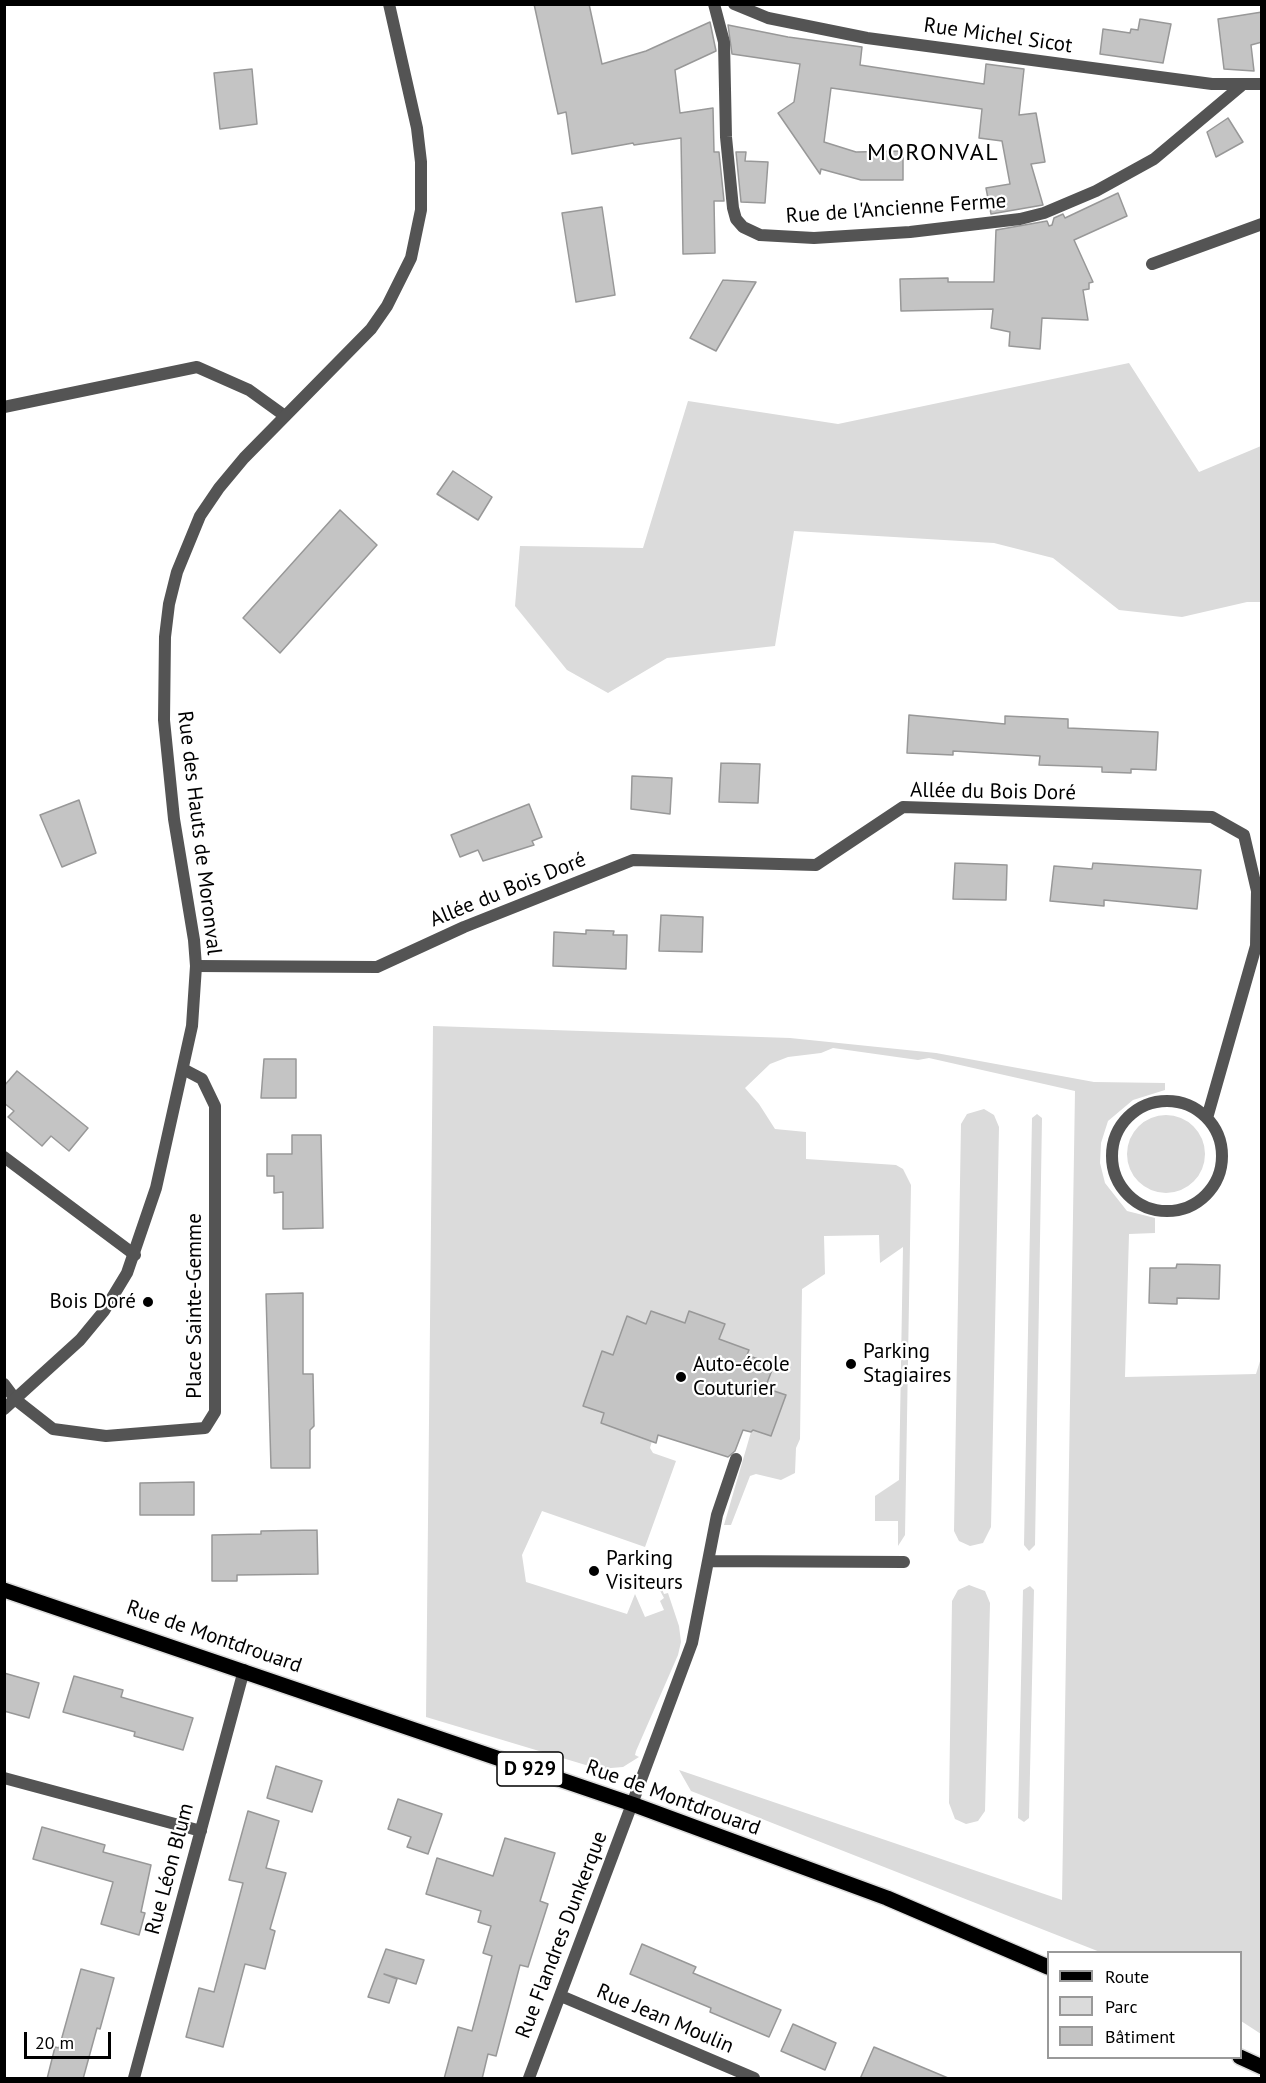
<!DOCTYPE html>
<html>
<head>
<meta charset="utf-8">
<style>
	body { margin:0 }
	#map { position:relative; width:1266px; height:2083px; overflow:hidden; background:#fff; font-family:"PT Sans",sans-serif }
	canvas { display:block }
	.frame { position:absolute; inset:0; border:6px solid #000; pointer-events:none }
	.legend { position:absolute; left:1047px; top:1951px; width:195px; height:108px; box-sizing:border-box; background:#fff; border:2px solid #999; margin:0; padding:8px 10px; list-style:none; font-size:18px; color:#000 }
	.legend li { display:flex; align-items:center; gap:12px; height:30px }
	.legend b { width:30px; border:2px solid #999 }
	.scale { position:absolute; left:24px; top:2032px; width:87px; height:27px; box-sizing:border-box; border:3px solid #000; border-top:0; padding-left:8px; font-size:18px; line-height:21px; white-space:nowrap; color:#000; -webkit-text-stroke:4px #fff; paint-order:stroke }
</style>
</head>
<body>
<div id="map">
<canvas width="1266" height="2083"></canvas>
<div class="frame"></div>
<ul class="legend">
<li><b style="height:8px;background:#000"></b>Route</li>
<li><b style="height:16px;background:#dbdbdb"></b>Parc</li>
<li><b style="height:16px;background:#c4c4c4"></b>Bâtiment</li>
</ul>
<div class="scale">20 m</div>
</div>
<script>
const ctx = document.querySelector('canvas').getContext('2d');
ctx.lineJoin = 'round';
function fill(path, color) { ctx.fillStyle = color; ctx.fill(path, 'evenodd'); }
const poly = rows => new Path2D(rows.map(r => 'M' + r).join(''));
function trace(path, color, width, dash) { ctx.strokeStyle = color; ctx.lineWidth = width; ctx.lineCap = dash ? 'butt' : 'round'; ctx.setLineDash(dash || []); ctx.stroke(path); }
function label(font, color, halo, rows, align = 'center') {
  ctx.font = font + ' "PT Sans",sans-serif'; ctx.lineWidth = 4.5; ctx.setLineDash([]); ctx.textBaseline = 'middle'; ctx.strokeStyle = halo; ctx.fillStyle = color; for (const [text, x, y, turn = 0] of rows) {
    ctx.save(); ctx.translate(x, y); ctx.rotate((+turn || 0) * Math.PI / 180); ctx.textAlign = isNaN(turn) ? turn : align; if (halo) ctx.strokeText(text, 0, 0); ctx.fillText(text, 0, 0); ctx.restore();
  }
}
const green = poly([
	[1129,363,1199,472,1261,446,1261,602,1247,602,1182,617,1119,610,1053,558,994,543,794,531,775,646,667,658,608,693,567,670,515,606,520,546,643,548,688,401,838,424],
	[433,1026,790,1038,936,1053,1094,1082,1165,1083,1165,1090,1133,1100,1108,1121,1101,1143,1100,1163,1105,1183,1127,1211,1155,1218,1155,1233,1129,1234,1125,1377,1256,1374,1261,1358,1261,2034,1241,2021,1240,1952,1100,1952,691,1791,679,1770,1062,1900,1075,1091,929,1058,918,1060,833,1048,821,1053,788,1057,770,1064,745,1088,759,1104,775,1129,806,1132,806,1159,896,1165,903,1169,911,1185,905,1535,898,1546,898,1521,875,1521,875,1496,899,1480,903,1247,880,1263,879,1235,824,1236,825,1274,802,1289,800,1439,796,1448,795,1473,781,1480,756,1474,750,1476,731,1525,724,1525,751,1432,753,1430,771,1436,785,1396,765,1388,773,1365,747,1355,719,1339,725,1324,689,1311,685,1323,651,1311,646,1324,627,1317,617,1343,616,1356,602,1351,583,1405,604,1413,601,1423,652,1441,650,1448,653,1453,676,1461,645,1547,542,1511,522,1555,526,1582,627,1614,635,1594,645,1617,664,1610,660,1601,664,1598,658,1587,660,1584,664,1594,668,1593,679,1626,681,1642,678,1655,636,1751,635,1755,639,1757,623,1767,599,1769,426,1717],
	[984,1109,994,1115,999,1127,991,1527,983,1543,970,1546,959,1541,954,1531,961,1124,967,1114],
	[1037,1114,1042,1118,1035,1545,1029,1551,1024,1545,1032,1118],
	'1127 1154a39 39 0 1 1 78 0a39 39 0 1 1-78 0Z',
	[969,1585,985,1591,990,1603,985,1811,978,1821,966,1824,955,1819,949,1803,952,1601,958,1590],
	[1030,1586,1034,1590,1029,1818,1024,1822,1018,1818,1023,1590]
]);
const building = poly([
	[534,4,589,4,602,64,646,51,710,22,716,51,675,70,680,113,713,108,714,152,719,152,724,201,714,201,715,253,683,254,681,138,634,145,633,143,572,154,566,112,558,114,534,4],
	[1262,12,1262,42,1251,45,1254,71,1224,69,1218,19,1262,12],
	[1140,19,1171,24,1163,63,1100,54,1103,29,1130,33,1131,29,1138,30,1140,19],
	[728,25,788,37,862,47,860,65,984,84,986,64,1024,69,1019,115,1036,113,1045,162,1031,164,1043,205,991,214,986,188,1010,184,1002,141,979,138,982,109,831,88,824,142,856,152,903,151,903,180,861,180,821,169,820,174,778,113,794,102,800,64,732,54,728,25],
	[252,69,257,124,220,129,214,73,252,69],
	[1228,118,1243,142,1216,157,1207,132,1228,118],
	[736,152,746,152,745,161,768,162,765,203,741,202,736,152],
	[1118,193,1127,216,1074,240,1093,282,1089,283,1089,289,1083,290,1088,320,1042,318,1040,349,1009,346,1010,332,991,328,993,309,901,311,900,279,948,278,948,282,994,282,996,230,1047,221,1049,226,1052,225,1054,218,1063,214,1065,218,1118,193],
	[602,207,615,295,576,302,562,213,602,207],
	[723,280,756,282,716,351,690,338,723,280],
	[453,471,492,497,478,520,437,494,453,471],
	[340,510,377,545,280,653,243,618,340,510],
	[909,715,1005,724,1005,716,1068,719,1068,728,1158,732,1156,770,1131,769,1131,773,1102,772,1102,767,1039,765,1040,756,953,751,953,755,907,753,909,715],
	[721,763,760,764,758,803,719,802,721,763],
	[632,776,672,778,670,814,631,809,632,776],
	[79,800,96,853,62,867,40,815,79,800],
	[529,804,542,837,532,841,534,845,483,861,478,850,460,857,451,835,529,804],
	[955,863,1007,865,1006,900,953,899,955,863],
	[1093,863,1201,870,1197,909,1104,900,1104,906,1050,901,1054,866,1092,869,1093,863],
	[661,915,703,917,702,952,659,951,661,915],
	[586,930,614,931,613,935,627,935,626,969,553,966,554,932,586,934,586,930],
	[264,1059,296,1059,296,1098,261,1098,264,1059],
	[17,1071,88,1128,69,1151,51,1136,42,1146,8,1117,14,1111,4,1103,4,1086,17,1071],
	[292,1135,321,1135,323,1228,283,1229,283,1192,274,1193,274,1176,267,1176,267,1154,292,1154,292,1135],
	[1177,1264,1220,1265,1219,1299,1177,1298,1177,1304,1149,1303,1150,1268,1176,1268,1177,1264],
	[303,1293,303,1374,313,1374,314,1426,310,1430,310,1468,271,1468,266,1294,303,1293],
	[651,1311,685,1323,689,1311,725,1324,719,1339,749,1350,747,1355,774,1365,765,1388,786,1395,771,1436,753,1430,751,1432,743,1430,735,1451,728,1457,658,1435,656,1443,601,1423,604,1413,583,1406,602,1351,613,1355,627,1316,646,1324,651,1311],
	[194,1482,194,1515,140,1515,140,1483,194,1482],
	[317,1530,318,1574,237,1575,237,1581,212,1581,212,1535,261,1534,261,1531,317,1530],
	[4,1673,39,1683,29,1718,4,1711,4,1673],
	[74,1676,123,1690,121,1697,193,1718,183,1750,134,1736,135,1732,63,1712,74,1676],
	[276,1766,322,1781,312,1812,267,1798,276,1766],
	[398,1799,442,1814,428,1854,407,1847,411,1837,388,1829,398,1799],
	[248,1811,279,1821,266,1868,286,1873,270,1929,275,1931,265,1969,245,1964,223,2047,186,2037,199,1988,214,1992,243,1883,229,1880,248,1811],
	[42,1827,105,1845,103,1852,151,1865,141,1912,145,1913,139,1935,101,1924,113,1882,33,1859,42,1827],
	[505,1838,555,1853,540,1901,548,1904,528,1967,520,1965,496,2056,488,2054,482,2079,444,2079,458,2027,472,2031,492,1956,483,1953,491,1926,478,1922,481,1911,426,1894,437,1858,493,1876,505,1838],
	[642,1944,696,1967,693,1973,781,2010,769,2037,710,2012,711,2008,630,1974,642,1944],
	[386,1949,424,1960,416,1984,384,1974,397,1979,389,2003,368,1997,386,1949],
	[81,1969,114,1978,100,2029,97,2028,83,2079,47,2079,55,2047,59,2048,81,1969],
	[793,2024,836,2043,825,2070,781,2051,793,2024],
	[874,2047,948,2078,948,2079,860,2079,874,2047]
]);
const service = poly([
	[1152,264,1262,224],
	[16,1400,53,1429,106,1436,205,1428,215,1412,215,1106,202,1079,183,1069],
	[708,1561,904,1562],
	[632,1804,692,1643,717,1515,736,1459]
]);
const minor = poly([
	[4,407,197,367,249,390,285,416],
	[196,966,377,967,464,927,633,860,816,865,903,807,1212,817,1244,835,1257,891,1256,946,1207,1118],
	'1112 1156a55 55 0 1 1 110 0a55 55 0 1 1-110 0Z',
	[4,1157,135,1255],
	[4,1384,16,1400],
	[4,1778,201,1831],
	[561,1996,754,2078],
	[134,2078,244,1670],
	[529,2078,632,1804]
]);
const tertiary = poly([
	[714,4,724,42,726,137,733,208,736,219,743,227,760,235,814,238,910,232,1020,219,1044,213,1096,191,1154,159,1241,86],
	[734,4,768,18,867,38,1212,84,1262,84],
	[4,1409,80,1340,104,1311,127,1273,156,1188,192,1026,196,966,194,940,174,819,164,720,165,637,169,604,177,572,200,516,219,488,244,458,371,329,387,306,411,258,421,210,421,162,417,128,389,4]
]);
const primary = poly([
	[4,1590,632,1804,887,1898,1048,1967],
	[1240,2057,1262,2067]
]);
const markers = [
	[148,1302,6,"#000"],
	[851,1364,6,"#000"],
	[681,1377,6,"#000"],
	[594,1571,6,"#000"]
];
const shields = [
	[530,1769,66]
];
const shieldNames = [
	["D 929",530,1769]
];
const streetNames = [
	["Rue Michel Sicot",998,36,8],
	["Rue de l'Ancienne Ferme",896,209,-4],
	["Allée du Bois Doré",993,792,1],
	["Rue des Hauts de Moronval",199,833,83],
	["Allée du Bois Doré",508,890,-22],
	["Place Sainte-Gemme",195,1306,-90],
	["Rue de Montdrouard",214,1637,19],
	["Rue de Montdrouard",673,1798,20],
	["Rue Léon Blum",170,1869,-75],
	["Rue Flandres Dunkerque",562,1935,-69],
	["Rue Jean Moulin",665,2019,23]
];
const poiNames = [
	["Bois Doré",136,1302,"right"],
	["Parking",863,1352],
	["Stagiaires",863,1376],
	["Auto-école",693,1365],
	["Couturier",693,1389],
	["Parking",606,1559],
	["Visiteurs",606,1583]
];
const quarterNames = [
	["MORONVAL",933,153]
];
fill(green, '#dbdbdb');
fill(building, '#c4c4c4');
trace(building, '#989898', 1.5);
trace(primary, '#dbdbdb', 18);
trace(service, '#545454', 12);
trace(minor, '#545454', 12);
trace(tertiary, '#545454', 12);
trace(primary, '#000', 15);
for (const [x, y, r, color] of markers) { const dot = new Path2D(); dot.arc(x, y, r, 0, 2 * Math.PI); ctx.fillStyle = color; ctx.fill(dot); trace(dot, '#fff', 2); }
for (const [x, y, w] of shields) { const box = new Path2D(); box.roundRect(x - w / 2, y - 17, w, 34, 4.5); ctx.fillStyle = '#fff'; ctx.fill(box); trace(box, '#000', 1.5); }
label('bold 20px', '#000', null, shieldNames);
label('21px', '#000', '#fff', streetNames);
label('21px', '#000', '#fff', poiNames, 'left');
ctx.letterSpacing = '1.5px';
label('24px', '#000', '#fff', quarterNames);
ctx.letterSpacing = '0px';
</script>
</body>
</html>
